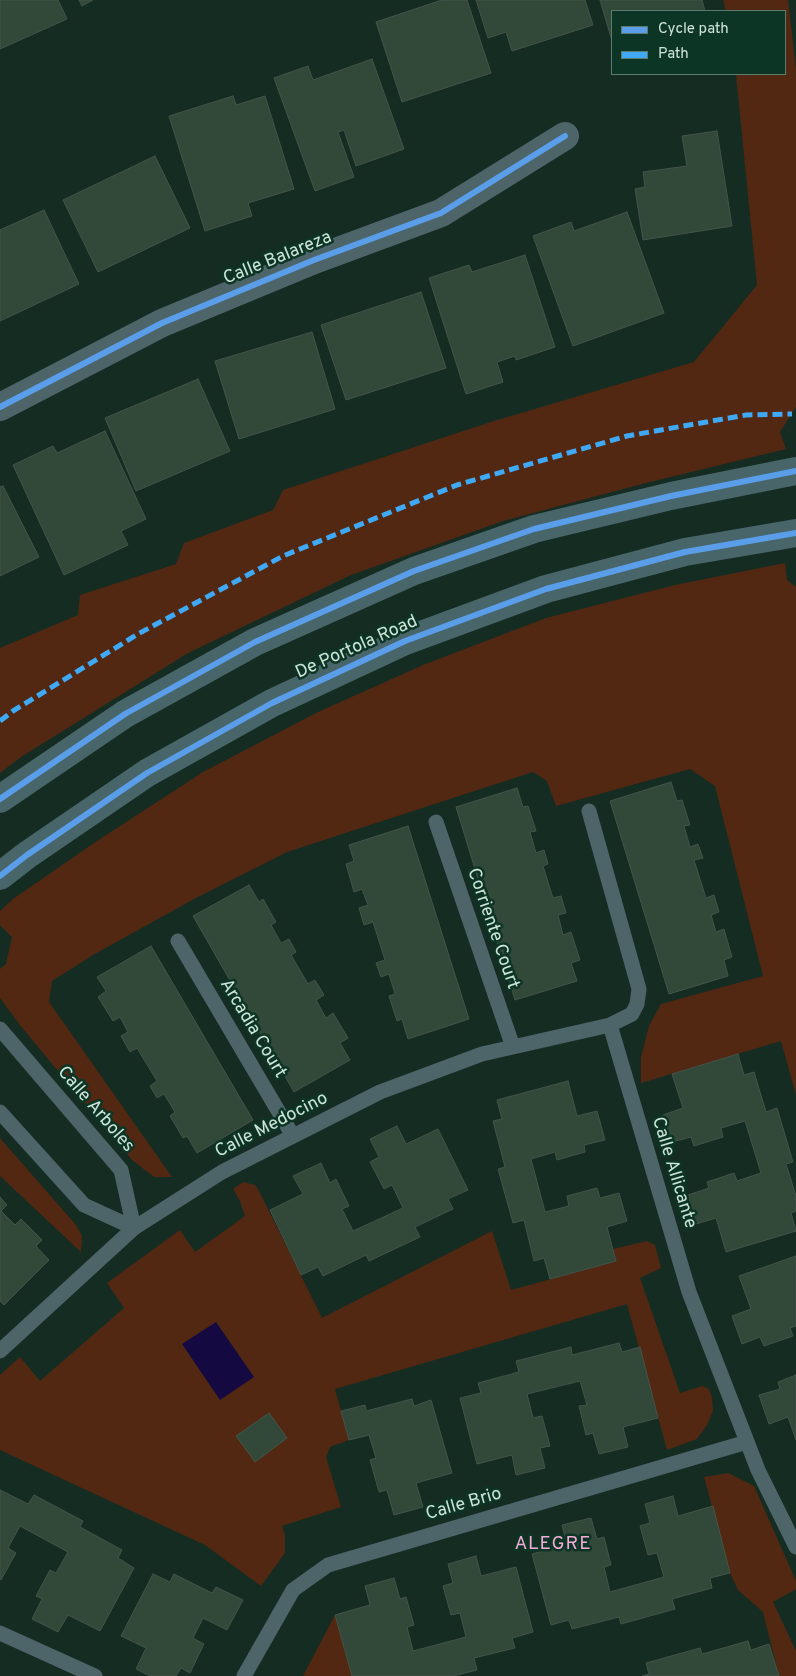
<!DOCTYPE html>
<html>
<head>
<meta charset="utf-8">
<style>
	body { margin:0 }
	#map { position:relative; width:796px; height:1676px; overflow:hidden; background:#152c23; font-family:Overpass,sans-serif }
	canvas { display:block }
	.legend { position:absolute; left:611px; top:10px; width:175px; height:65px; box-sizing:border-box; background:#0c3525; border:1px solid #5a7b6d; margin:0; padding:6px 9px; list-style:none; font-size:15px; color:#cfe5da }
	.legend li { display:flex; align-items:center; gap:10px; height:25px }
	.legend b { width:25px; border:1px solid #5a7b6d }
</style>
</head>
<body>
<div id="map">
<canvas width="796" height="1676"></canvas>
<ul class="legend">
<li><b style="height:6px;background:#5a9eea"></b>Cycle path</li>
<li><b style="height:6px;background:#3fa9f5"></b>Path</li>
</ul>
</div>
<script>
const ctx = document.querySelector('canvas').getContext('2d');
ctx.lineJoin = 'round';
function fill(path, color) { ctx.fillStyle = color; ctx.fill(path, 'evenodd'); }
const poly = rows => new Path2D(rows.map(r => 'M' + r).join(''));
function trace(path, color, width, dash) { ctx.strokeStyle = color; ctx.lineWidth = width; ctx.lineCap = dash ? 'butt' : 'round'; ctx.setLineDash(dash || []); ctx.stroke(path); }
function label(font, color, halo, rows, align = 'center') {
  ctx.font = font + ' Overpass,sans-serif'; ctx.lineWidth = 5; ctx.setLineDash([]); ctx.textBaseline = 'middle'; ctx.strokeStyle = halo; ctx.fillStyle = color; for (const [text, x, y, turn = 0] of rows) {
    ctx.save(); ctx.translate(x, y); ctx.rotate((+turn || 0) * Math.PI / 180); ctx.textAlign = isNaN(turn) ? turn : align; if (halo) ctx.strokeText(text, 0, 0); ctx.fillText(text, 0, 0); ctx.restore();
  }
}
const green = poly([
	[723,0,788,0,796,69,796,407,780,432,786,449,646,483,503,521,351,575,188,653,21,757,0,773,0,648,78,615,80,595,176,564,184,543,273,510,283,490,494,421,694,362,757,285,736,74,785,74,785,11,726,11],
	[785,563,787,580,796,587,796,1095,781,1041,641,1083,641,1057,649,1026,661,1004,763,976,715,786,690,769,556,806,547,781,533,772,287,852,194,899,93,955,52,981,49,1002,172,1177,154,1177,132,1160,19,1024,0,998,0,969,6,964,12,937,0,925,0,911,13,899,94,843,203,772,318,712,423,665,546,618,675,585],
	[0,1138,76,1225,82,1236,81,1252,0,1176],
	[243,1182,255,1185,258,1189,322,1318,492,1231,511,1290,616,1261,613,1249,647,1241,655,1245,661,1268,640,1278,680,1393,702,1386,709,1389,712,1397,713,1411,707,1425,697,1439,667,1450,627,1304,335,1389,349,1440,330,1447,326,1457,341,1507,282,1526,285,1535,285,1553,261,1586,205,1545,0,1450,0,1375,20,1357,40,1381,124,1308,107,1283,180,1230,195,1252,245,1216,240,1201,233,1189],
	[728,1473,754,1486,796,1581,796,1589,773,1602,796,1651,796,1676,779,1676,763,1612,738,1590,730,1573,704,1477],
	[335,1615,352,1676,303,1676]
]);
const water = poly([
	[216,1322,254,1377,220,1400,182,1344]
]);
const building = poly([
	[0,0,58,0,67,19,0,49,0,0],
	[79,0,93,0,82,6,79,0],
	[442,0,467,0,491,73,402,102,376,22,442,0],
	[476,0,585,0,593,25,512,51,506,32,488,38,476,0],
	[600,0,702,0,705,11,612,11,612,41,600,0],
	[372,59,404,149,356,166,344,130,338,132,354,177,315,191,274,78,308,66,313,80,372,59],
	[233,96,236,105,265,96,294,189,248,203,252,216,205,231,169,116,233,96],
	[717,131,732,226,643,240,635,189,645,187,643,172,687,166,682,136,717,131],
	[155,156,190,228,98,272,63,200,155,156],
	[44,210,79,284,0,321,0,230,44,210],
	[627,212,664,313,573,346,533,236,571,222,574,231,627,212],
	[525,255,555,347,516,360,515,356,497,362,503,382,466,394,429,278,469,265,472,272,525,255],
	[421,292,446,368,346,400,321,325,421,292],
	[312,332,335,409,239,439,215,361,312,332],
	[198,379,230,451,136,491,105,418,198,379],
	[105,431,146,519,121,531,128,545,64,575,13,465,53,446,57,453,105,431],
	[3,486,39,557,0,576,0,487,3,486],
	[671,782,677,801,682,800,690,825,684,826,690,847,698,844,703,858,694,860,706,898,714,895,719,912,711,915,716,932,724,929,732,957,724,960,728,976,669,994,610,801,671,782],
	[517,788,523,807,528,806,536,831,530,832,536,853,544,850,548,864,543,866,553,898,561,896,566,913,558,915,563,935,571,932,580,960,571,963,577,981,515,1000,456,807,517,788],
	[408,826,469,1019,408,1039,402,1019,397,1021,389,996,395,994,389,974,381,977,376,963,385,960,373,922,364,925,359,908,368,905,362,889,354,892,346,864,354,861,349,845,408,826],
	[249,885,259,902,263,899,276,922,271,925,281,943,289,939,296,952,291,955,308,984,315,980,324,995,316,1000,326,1018,333,1013,348,1038,340,1043,350,1060,294,1092,193,916,249,885],
	[151,946,253,1120,197,1153,187,1136,183,1138,170,1116,175,1112,164,1094,157,1098,150,1086,157,1081,137,1048,130,1052,121,1036,128,1032,120,1017,113,1021,98,997,106,991,97,977,151,946],
	[738,1054,744,1075,754,1072,766,1112,777,1108,793,1162,786,1164,796,1196,796,1211,791,1213,796,1231,726,1252,716,1218,696,1224,688,1195,709,1188,707,1182,734,1173,737,1181,761,1173,745,1121,721,1128,723,1137,694,1146,691,1137,672,1142,663,1115,683,1108,672,1074,738,1054],
	[568,1081,577,1116,597,1111,605,1140,584,1145,585,1152,557,1160,555,1152,531,1159,545,1212,569,1206,567,1196,597,1188,600,1198,619,1193,627,1221,607,1227,616,1261,550,1279,544,1258,534,1261,524,1220,513,1223,498,1169,505,1167,493,1121,502,1119,497,1100,568,1081],
	[397,1126,406,1144,438,1129,468,1190,448,1199,453,1209,415,1227,420,1237,369,1261,366,1255,323,1276,318,1267,301,1275,270,1210,303,1194,293,1176,321,1163,330,1183,336,1179,349,1206,342,1209,353,1231,403,1208,392,1185,384,1189,370,1162,379,1157,370,1139,397,1126],
	[0,1197,7,1205,1,1211,15,1225,21,1219,42,1240,36,1246,49,1260,4,1305,0,1301,0,1197],
	[796,1256,796,1326,790,1328,793,1336,764,1346,760,1337,742,1344,732,1316,751,1309,739,1276,796,1256],
	[619,1343,622,1352,640,1347,658,1418,623,1427,628,1447,599,1454,593,1433,586,1435,579,1406,587,1405,580,1381,527,1394,533,1418,542,1416,550,1446,540,1448,545,1468,516,1475,512,1455,477,1464,460,1398,481,1393,478,1383,519,1372,516,1361,571,1347,572,1355,619,1343],
	[796,1375,796,1440,788,1417,769,1424,759,1395,780,1389,778,1382,796,1375],
	[412,1399,414,1406,431,1400,452,1473,416,1483,423,1507,394,1515,387,1490,379,1492,370,1460,376,1458,369,1435,349,1440,341,1411,365,1405,366,1411,412,1399],
	[269,1413,287,1438,255,1462,236,1436,269,1413],
	[0,1490,28,1504,34,1495,83,1521,80,1527,122,1550,118,1558,134,1568,100,1631,68,1615,58,1632,32,1619,42,1599,36,1596,50,1570,56,1573,68,1552,20,1526,8,1548,16,1553,1,1580,0,1579,0,1490],
	[673,1496,678,1516,713,1506,730,1573,710,1578,712,1588,672,1599,675,1609,621,1624,619,1617,572,1629,569,1620,551,1625,532,1554,567,1545,562,1525,591,1518,597,1539,604,1537,611,1565,604,1567,610,1592,664,1577,657,1553,648,1555,640,1526,650,1523,645,1504,673,1496],
	[476,1556,481,1576,516,1567,533,1632,512,1638,515,1648,474,1658,477,1670,453,1676,352,1676,335,1615,370,1605,365,1586,394,1578,400,1599,406,1597,414,1625,407,1627,413,1651,466,1637,460,1613,451,1615,443,1586,453,1583,448,1564,476,1556],
	[153,1574,170,1582,174,1574,212,1593,216,1587,243,1600,227,1630,203,1618,193,1638,204,1644,190,1673,181,1668,176,1676,150,1676,136,1669,146,1648,121,1636,153,1574],
	[748,1641,751,1650,769,1644,779,1676,642,1676,649,1674,646,1663,700,1648,702,1654,748,1641]
]);
const lane = poly([
	[436,822,513,1047],
	[178,941,293,1136],
	[610,1025,689,1292,758,1470,796,1547],
	[0,1029,121,1170,134,1228],
	[0,1112,84,1205,134,1228],
	[0,1351,134,1228,222,1172,380,1092,482,1054,610,1025,632,1014,637,1004,639,989,589,811],
	[0,1633,95,1676],
	[244,1676,293,1590,328,1565,747,1442]
]);
const street = poly([
	[0,407,162,323,314,260,441,213,565,136]
]);
const secondary = poly([
	[0,799,125,714,255,642,414,571,534,529,671,496,796,471],
	[0,876,27,855,147,773,272,703,405,641,546,589,685,552,796,533]
]);
const quiet = poly([
	[0,721,13,711,138,634,283,556,457,485,627,436,746,415,792,414]
]);
const cycleway = poly([
	[0,407,162,323,314,260,441,213,565,136],
	[0,799,125,714,255,642,414,571,534,529,671,496,796,471],
	[0,876,27,855,147,773,272,703,405,641,546,589,685,552,796,533]
]);
const streetNames = [
	["Calle Balareza",278,259,-22],
	["De Portola Road",357,648,-24],
	["Corriente Court",492,929,71],
	["Arcadia Court",252,1029,59],
	["Calle Arboles",95,1110,49],
	["Calle Medocino",272,1126,-27],
	["Calle Allicante",673,1173,73],
	["Calle Brio",464,1505,-16]
];
const neighbourhoodNames = [
	["ALEGRE",553,1545]
];
fill(green, '#522812');
fill(water, '#150941');
fill(building, '#324839');
trace(building, '#44544a', 1);
trace(lane, '#4d6469', 15);
trace(street, '#4d6469', 28);
trace(secondary, '#486569', 28);
trace(quiet, '#3fa9f5', 5, [10, 5]);
trace(cycleway, '#5a9eea', 6);
label('18px', '#cfe5da', '#0c3525', streetNames);
ctx.letterSpacing = '1px';
label('19px', '#f4acd6', '#0c3525', neighbourhoodNames);
ctx.letterSpacing = '0px';
</script>
</body>
</html>
